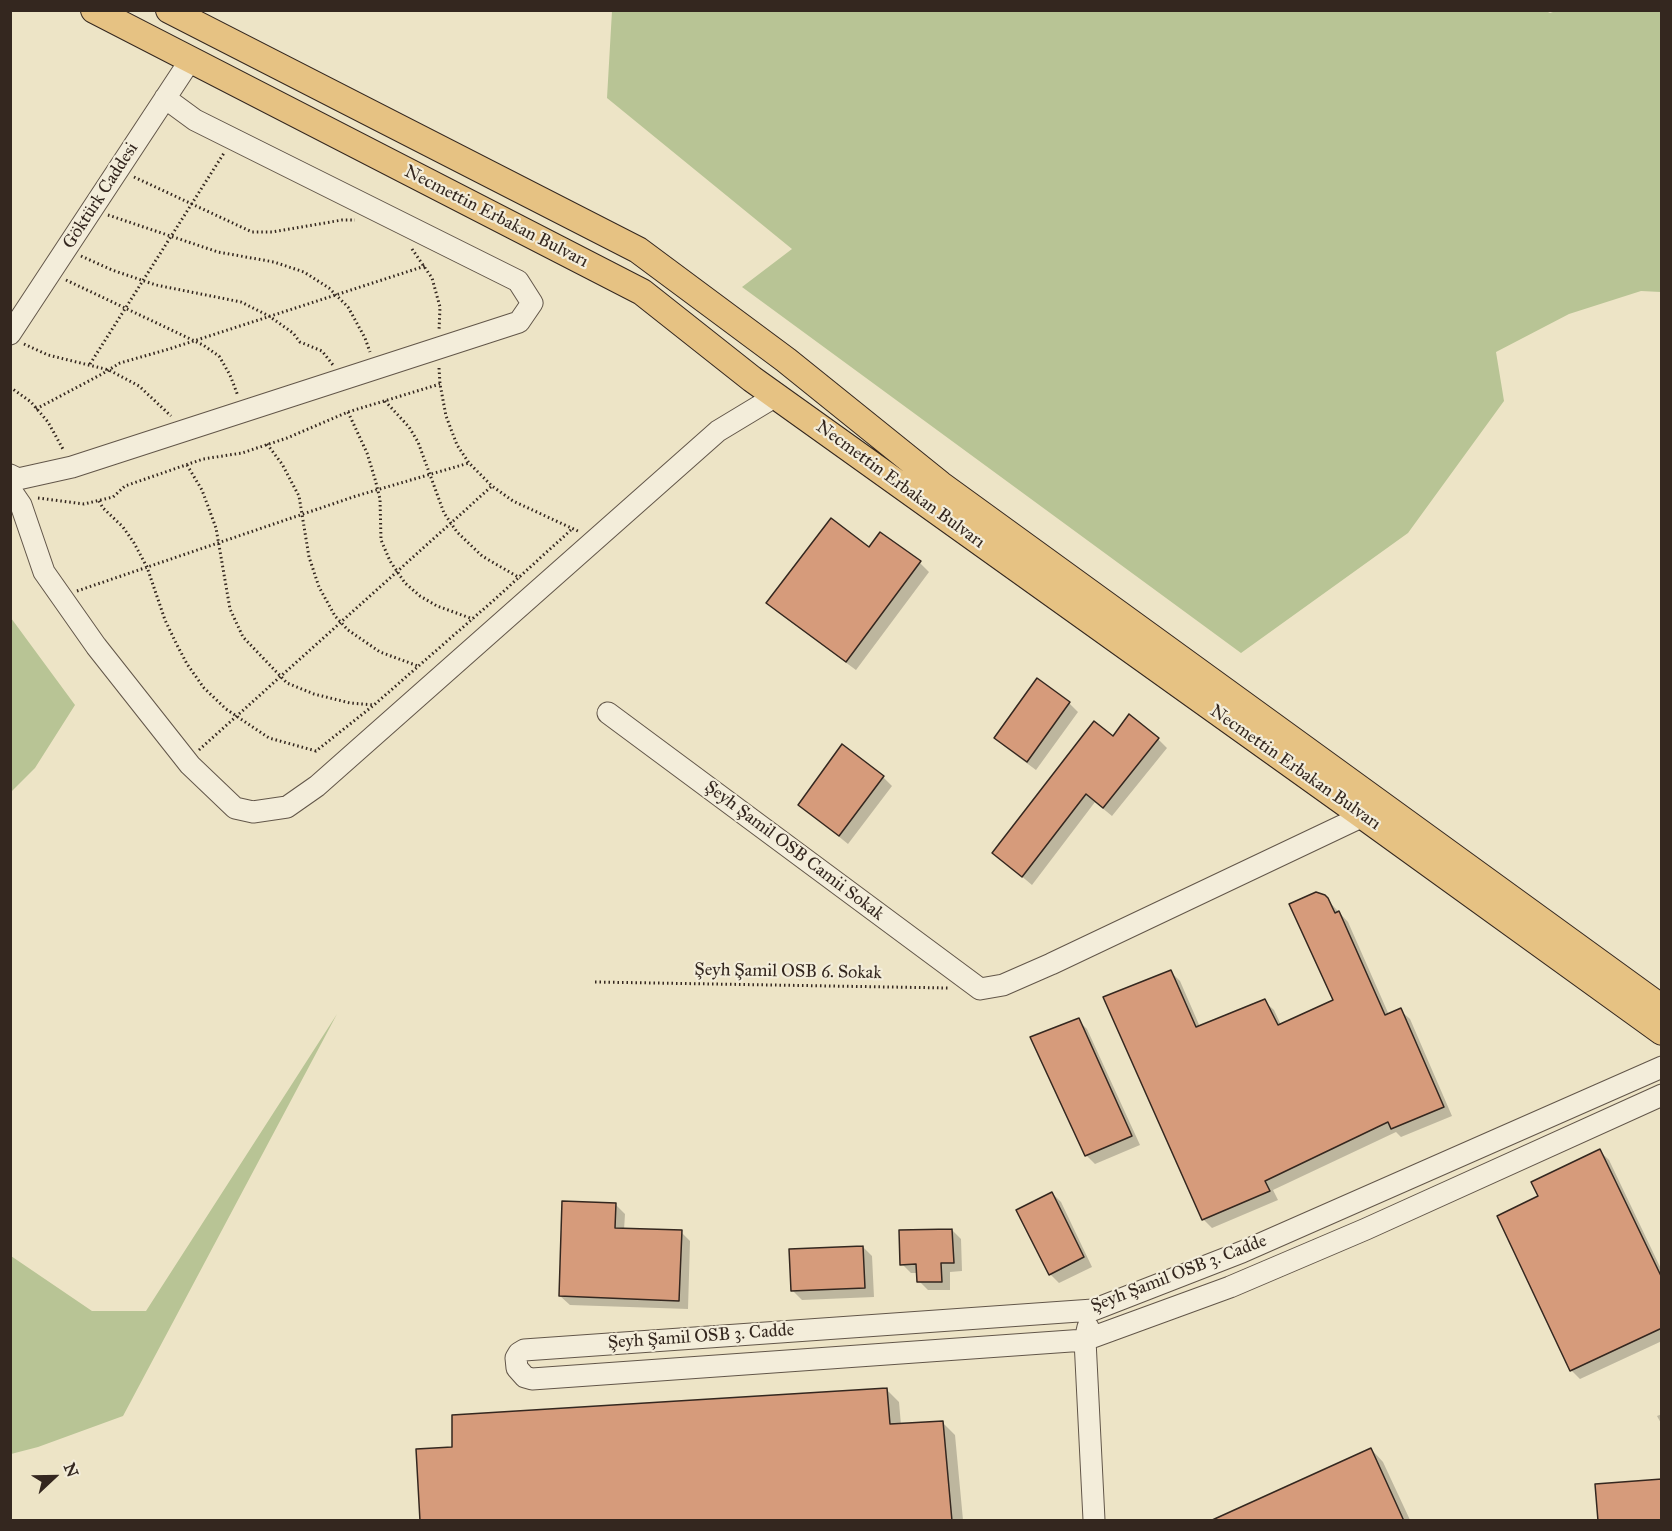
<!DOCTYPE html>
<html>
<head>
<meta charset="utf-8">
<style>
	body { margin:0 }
	#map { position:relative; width:1672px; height:1531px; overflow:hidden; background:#ede4c6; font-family:"IM FELL Great Primer",serif }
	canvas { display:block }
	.frame { position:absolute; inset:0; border:12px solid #34271f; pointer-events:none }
	.north { position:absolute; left:24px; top:1447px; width:60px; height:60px; -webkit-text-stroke:4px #f3edda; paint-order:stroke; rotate:68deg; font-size:16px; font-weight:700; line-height:24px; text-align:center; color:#34271f }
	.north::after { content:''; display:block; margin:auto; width:21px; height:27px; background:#34271f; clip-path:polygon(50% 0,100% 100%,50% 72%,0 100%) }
</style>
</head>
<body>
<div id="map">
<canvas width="1672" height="1531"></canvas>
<div class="frame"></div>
<div class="north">N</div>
</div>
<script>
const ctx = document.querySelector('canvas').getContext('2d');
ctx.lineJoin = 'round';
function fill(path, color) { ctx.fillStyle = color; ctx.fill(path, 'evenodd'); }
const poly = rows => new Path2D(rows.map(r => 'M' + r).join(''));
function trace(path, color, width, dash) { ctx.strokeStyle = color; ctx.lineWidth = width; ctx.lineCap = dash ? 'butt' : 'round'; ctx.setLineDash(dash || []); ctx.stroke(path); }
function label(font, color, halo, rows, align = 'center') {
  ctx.font = font + ' "IM FELL Great Primer",serif'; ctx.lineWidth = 4.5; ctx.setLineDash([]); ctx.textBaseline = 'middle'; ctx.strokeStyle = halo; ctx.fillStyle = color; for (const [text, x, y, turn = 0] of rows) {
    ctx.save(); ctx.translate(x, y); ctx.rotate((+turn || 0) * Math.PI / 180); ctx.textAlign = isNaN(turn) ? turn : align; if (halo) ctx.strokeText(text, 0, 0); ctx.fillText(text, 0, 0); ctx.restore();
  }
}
const green = poly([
	[1546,11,1550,13,1559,10,1661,11,1661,292,1641,291,1569,314,1496,352,1504,401,1408,533,1241,653,742,287,792,249,607,98,612,11],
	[11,618,75,705,35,768,11,792],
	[337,1014,123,1416,38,1447,11,1454,11,1256,92,1311,146,1311]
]);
const shadow = poly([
	[870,549,920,563,929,572,856,670,777,612,768,603],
	[1069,703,1078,712,1036,770,1005,747,995,738],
	[1113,739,1158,739,1167,748,1112,816,1095,802,1032,885,994,853],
	[883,777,892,786,848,844,800,805],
	[1324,896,1348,922,1389,1015,1400,1010,1410,1019,1452,1116,1401,1137,1396,1132,1273,1190,1278,1200,1212,1228,1203,1219,1171,972,1180,981,1200,1027,1264,1001,1274,1010,1281,1025,1335,1001],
	[1078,1020,1087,1029,1140,1145,1095,1164,1086,1155],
	[1600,1151,1609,1160,1662,1271,1662,1341,1580,1379,1571,1370,1540,1197],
	[1052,1193,1061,1202,1092,1267,1059,1283,1050,1274],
	[615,1204,625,1214,624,1230,681,1232,690,1241,688,1309,570,1305,560,1296],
	[952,1230,961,1239,962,1271,950,1272,950,1290,928,1290,919,1281,918,1273,911,1273,902,1264],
	[863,1247,872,1256,874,1297,802,1300,793,1291],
	[886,1389,899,1402,901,1425,943,1423,955,1435,963,1520,422,1520,453,1448],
	[1662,1414,1662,1425,1657,1416],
	[1371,1449,1383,1462,1410,1520,1213,1520]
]);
const building = poly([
	[831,518,869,547,880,532,921,561,846,662,766,603,831,518],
	[1037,678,1070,702,1027,762,994,738,1037,678],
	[1129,714,1159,738,1103,808,1086,794,1022,877,992,853,1094,721,1113,736,1129,714],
	[842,744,884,776,839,836,798,805,842,744],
	[1316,892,1325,895,1328,898,1335,913,1339,911,1385,1015,1401,1008,1444,1107,1391,1129,1388,1122,1265,1181,1270,1191,1202,1220,1103,997,1171,970,1196,1027,1265,999,1278,1025,1333,1000,1289,904,1316,892],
	[1079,1018,1132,1136,1085,1156,1030,1037,1079,1018],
	[1600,1149,1662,1278,1662,1328,1570,1371,1497,1216,1538,1196,1531,1182,1600,1149],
	[1052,1192,1084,1257,1049,1275,1016,1210,1052,1192],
	[562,1201,616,1203,615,1228,682,1230,679,1301,559,1296,562,1201],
	[952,1229,954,1263,941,1263,942,1282,917,1282,916,1264,900,1265,899,1230,952,1229],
	[863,1246,865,1288,791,1291,789,1249,863,1246],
	[887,1388,890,1424,943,1421,952,1521,420,1521,416,1449,452,1447,452,1415,887,1388],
	[1371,1448,1404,1521,1210,1521,1371,1448],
	[1662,1479,1662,1521,1598,1521,1595,1484,1662,1479]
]);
const path = poly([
	[134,177,252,232,272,232,342,220,355,220],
	[108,215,218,252,274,262,304,272,329,288,348,307,365,338,370,352],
	[412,249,432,278,440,307,439,331],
	[81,256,112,270,156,285,241,302,269,316,293,333,300,342,322,351,333,365],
	[66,280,203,345,219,356,230,375,238,396],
	[24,344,48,355,109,370,139,386,171,416],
	[90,364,224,153],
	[439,368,440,384,446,416,457,445,469,463,492,486,513,501,580,532],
	[10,387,31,402,48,422,64,451],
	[385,401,409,427,418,442,444,513,457,532,482,556,520,578],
	[36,409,102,374,120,363,169,349,425,266],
	[348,412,367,453,375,479,380,499,381,540,390,561,405,583,420,596,437,606,473,619],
	[267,444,282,464,299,496,309,557,319,587,335,616,348,630,380,652,418,666],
	[187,465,202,490,216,528,230,609,243,637,287,683,314,694,350,703,374,705],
	[38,498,84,504,113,497,125,486,203,459,242,453,287,438,348,412,440,384],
	[99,501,103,508,123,527,134,543,147,567,165,620,176,643,187,664,204,688,226,709,269,738,316,751,374,705,494,600,572,529],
	[77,591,356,496,469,463],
	[199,750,492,486],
	[595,982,948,988]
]);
const minor = poly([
	[10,334,191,59],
	[10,475,18,479,72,467,519,322,532,303,518,281,195,120,165,98],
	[10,489,21,505,44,572,96,646,190,765,235,808,253,812,287,807,317,786,718,431,776,396],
	[608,713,980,989,1003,985,1051,964,1363,816],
	[1662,1067,1242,1252,1093,1310,524,1350,519,1353,516,1358,517,1368,525,1377,532,1379,1085,1340,1230,1287,1366,1229,1662,1095],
	[1088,1327,1085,1340,1094,1520]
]);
const major = poly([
	[94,10,642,292,752,379,1363,816,1662,1032],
	[169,10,638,250,786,360,940,484,1662,1008]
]);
const streetNames = [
	["Göktürk Caddesi",101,196,-57],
	["Necmettin Erbakan Bulvarı",496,217,27],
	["Necmettin Erbakan Bulvarı",900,485,36],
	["Necmettin Erbakan Bulvarı",1295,768,35],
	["Şeyh Şamil OSB Camii Sokak",794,851,37],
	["Şeyh Şamil OSB 6. Sokak",788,972,1],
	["Şeyh Şamil OSB 3. Cadde",1179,1274,-21],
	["Şeyh Şamil OSB 3. Cadde",701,1337,-4]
];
fill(green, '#b8c495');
fill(shadow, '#0003');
fill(building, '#d69b7b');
trace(building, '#34271f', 1.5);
trace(minor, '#625649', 23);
trace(major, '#34271f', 28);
trace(path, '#34271f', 3, [1.5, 3]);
trace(minor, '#f3edda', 21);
trace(major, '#e6c283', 26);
label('18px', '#34271f', '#f3edda', streetNames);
</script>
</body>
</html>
